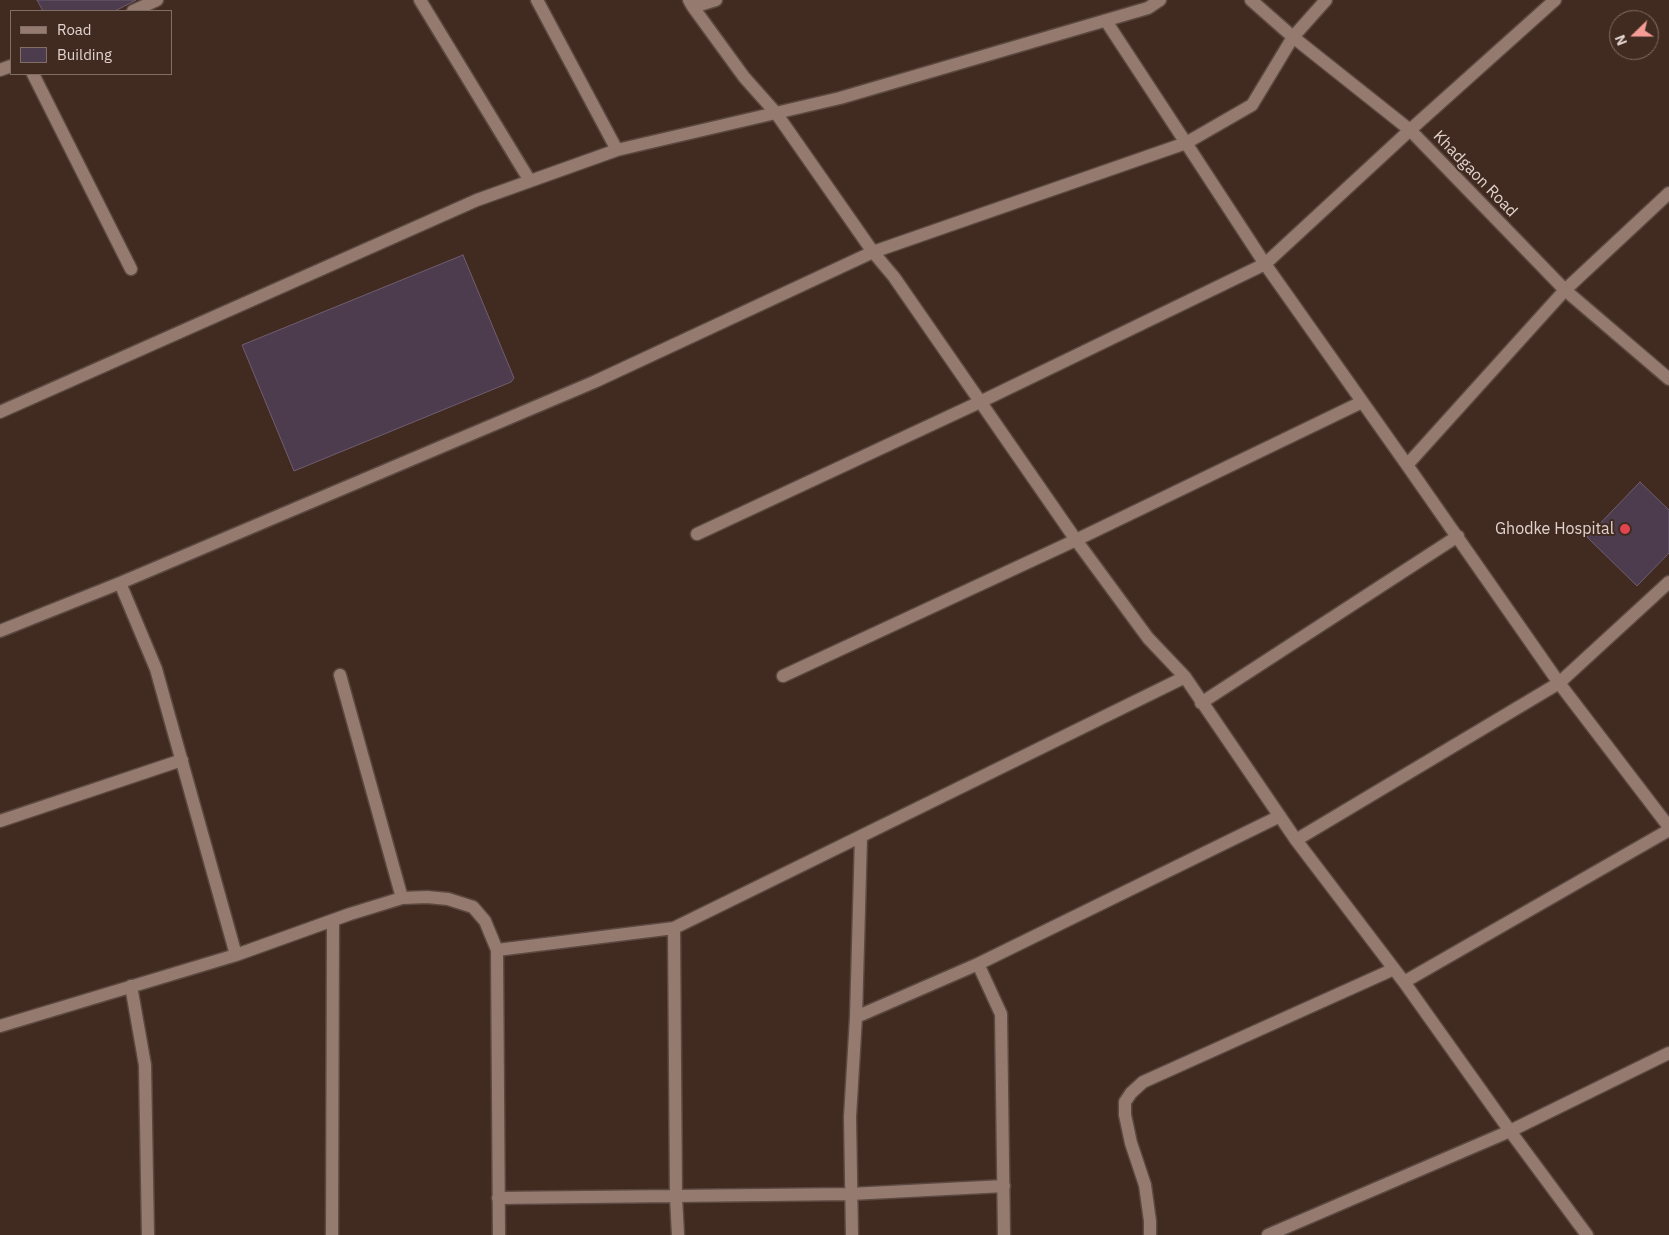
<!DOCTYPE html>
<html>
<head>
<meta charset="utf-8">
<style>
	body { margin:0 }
	#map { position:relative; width:1669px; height:1235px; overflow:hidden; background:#412b21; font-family:"IBM Plex Sans",sans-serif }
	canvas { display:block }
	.legend { position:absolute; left:10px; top:10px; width:162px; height:65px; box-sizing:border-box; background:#412b21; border:1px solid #816e65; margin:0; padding:6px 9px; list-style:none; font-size:15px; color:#e1d2cc }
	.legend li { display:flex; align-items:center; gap:10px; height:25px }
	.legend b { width:25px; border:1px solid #816e65 }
	.north { position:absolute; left:1609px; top:10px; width:50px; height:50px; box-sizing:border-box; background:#412b21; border:1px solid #816e65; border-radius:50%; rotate:248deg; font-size:14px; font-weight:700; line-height:20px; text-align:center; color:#e1d2cc }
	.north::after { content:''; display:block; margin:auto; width:18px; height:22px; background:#f59c96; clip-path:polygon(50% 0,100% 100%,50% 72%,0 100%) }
</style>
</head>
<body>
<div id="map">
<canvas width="1669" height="1235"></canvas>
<ul class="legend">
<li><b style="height:6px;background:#957a6f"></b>Road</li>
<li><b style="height:14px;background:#4d3c4e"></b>Building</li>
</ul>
<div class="north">N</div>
</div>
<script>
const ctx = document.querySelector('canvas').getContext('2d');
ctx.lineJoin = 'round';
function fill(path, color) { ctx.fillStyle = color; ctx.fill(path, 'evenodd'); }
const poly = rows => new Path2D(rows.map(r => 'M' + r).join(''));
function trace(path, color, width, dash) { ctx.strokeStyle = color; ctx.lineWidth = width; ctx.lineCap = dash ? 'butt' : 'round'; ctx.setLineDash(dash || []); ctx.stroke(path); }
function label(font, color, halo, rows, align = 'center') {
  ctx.font = font + ' "IBM Plex Sans",sans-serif'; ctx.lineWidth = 4; ctx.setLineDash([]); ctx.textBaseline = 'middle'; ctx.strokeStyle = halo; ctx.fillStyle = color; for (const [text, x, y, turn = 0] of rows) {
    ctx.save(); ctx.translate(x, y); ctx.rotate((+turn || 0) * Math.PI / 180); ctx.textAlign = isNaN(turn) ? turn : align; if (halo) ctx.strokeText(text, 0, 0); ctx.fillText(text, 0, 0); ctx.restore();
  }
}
const building = poly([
	[37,0,136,0,115,11,43,11,37,0],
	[463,255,514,378,511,382,294,471,242,345,463,255],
	[1640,482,1669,510,1669,553,1637,586,1587,537,1640,482]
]);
const service = poly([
	[133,11,157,0],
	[0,70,11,66],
	[33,74,131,269]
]);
const minor = poly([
	[420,0,530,181],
	[537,0,617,150],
	[689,0,693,7,744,77,776,113,873,252,894,277,1076,540,1148,638,1185,677,1296,840,1404,982,1510,1131,1587,1235],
	[693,7,716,0],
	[0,412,477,200,617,150,840,98,1148,8,1160,0],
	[1407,465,1265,264,1410,130,1555,0],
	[697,534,980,402,1265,264,1186,143,1252,105,1293,37,1326,0],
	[1669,582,1559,683,1669,827],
	[0,631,120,583,594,382,873,252,1186,143,1106,21],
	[340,675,402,898],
	[783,676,1076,540,1362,402],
	[1201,703,1458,536],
	[0,821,182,760],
	[1296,840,1559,683,1407,465,1565,290,1669,193],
	[674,928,676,1197,678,1235],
	[236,955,350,914,402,898,427,897,448,899,473,907,485,921,497,950],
	[978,964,1001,1014,1004,1235],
	[1404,982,1669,830],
	[131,986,145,1065,148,1235],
	[856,1017,861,837],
	[0,1026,236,955,156,669,120,583],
	[498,1198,851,1194,1004,1186],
	[332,1235,333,920],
	[499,1235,497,950,674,928,1185,677],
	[852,1235,850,1117,856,1017,978,964,1280,816],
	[1150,1235,1150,1221,1145,1185,1131,1143,1125,1115,1125,1102,1131,1093,1143,1082,1394,969],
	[1268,1235,1510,1131,1669,1053]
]);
const tertiary = poly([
	[1251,0,1293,37,1410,130,1565,290,1669,379]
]);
const markers = [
	[1625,529,6,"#e0444e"]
];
const streetNames = [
	["Khadgaon Road",1475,174,46]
];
const poiNames = [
	["Ghodke Hospital",1614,529]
];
fill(building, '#4d3c4e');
trace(building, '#6f5d70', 1);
trace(service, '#5b4840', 15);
trace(minor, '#5b4840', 15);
trace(tertiary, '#5b4840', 15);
trace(service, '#957a6f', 12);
trace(minor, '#957a6f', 12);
trace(tertiary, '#957a6f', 12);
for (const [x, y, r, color] of markers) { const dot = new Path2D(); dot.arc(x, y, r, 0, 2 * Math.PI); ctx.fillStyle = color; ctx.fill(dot); trace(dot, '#412b21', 2); }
label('16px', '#e1d2cc', '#412b21', streetNames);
label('16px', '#e1d2cc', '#412b21', poiNames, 'right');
</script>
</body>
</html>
